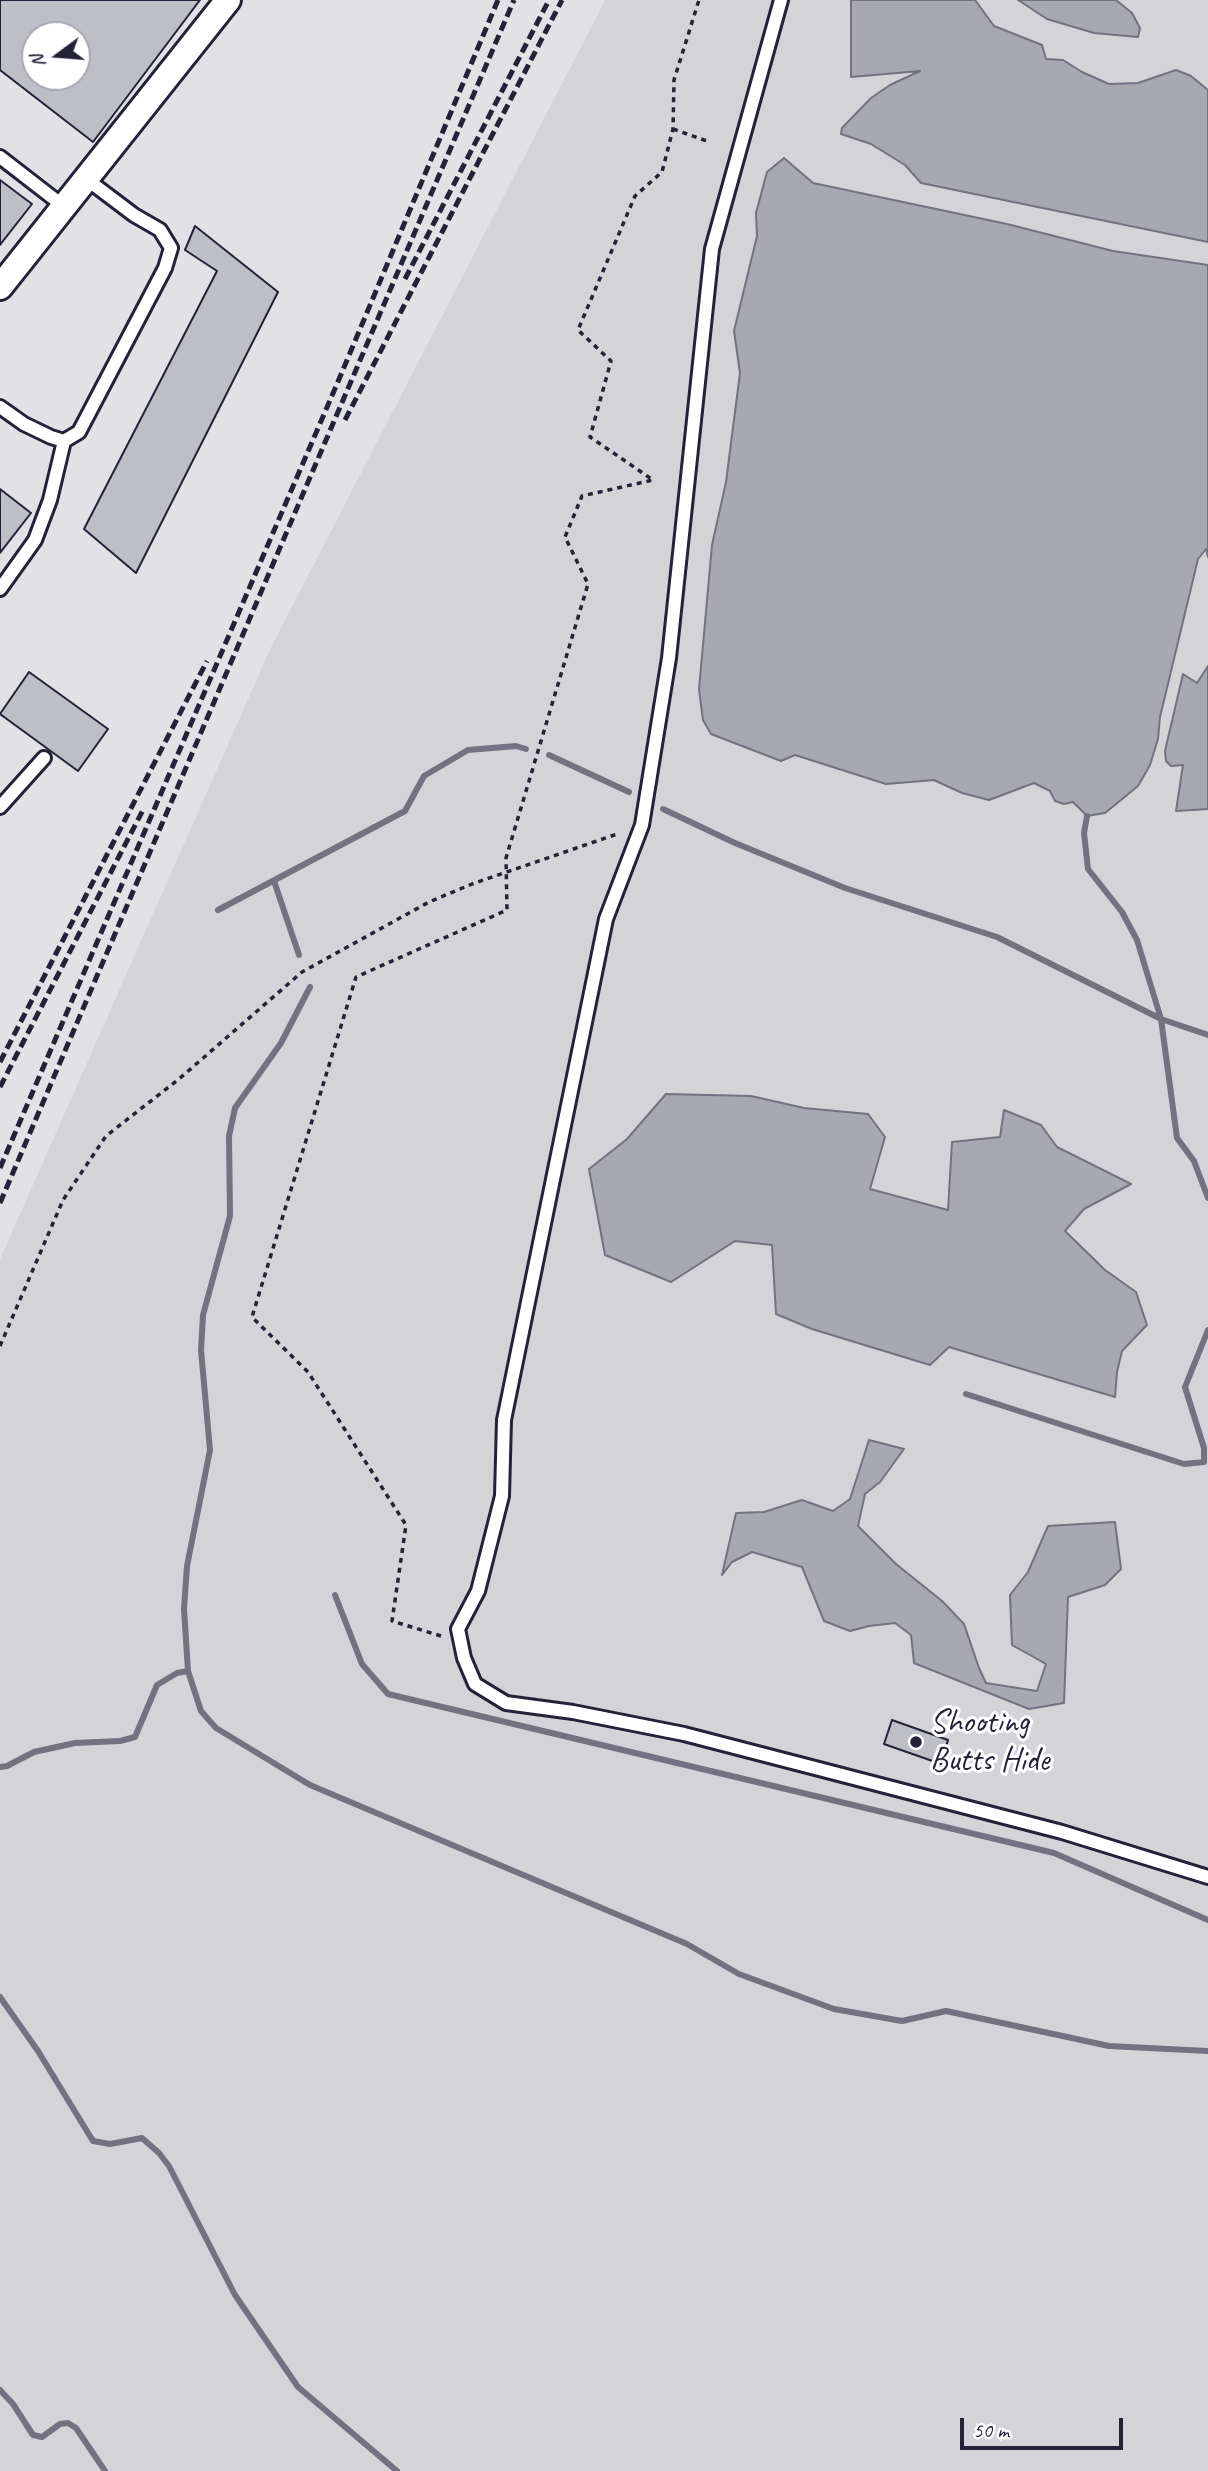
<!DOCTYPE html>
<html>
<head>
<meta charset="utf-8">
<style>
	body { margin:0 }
	#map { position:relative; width:1208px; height:2471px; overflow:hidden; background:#f2f2f3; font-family:Caveat,sans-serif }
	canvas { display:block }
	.north { position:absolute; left:21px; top:21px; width:70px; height:70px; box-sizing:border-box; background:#fff; border:2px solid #a7a7b1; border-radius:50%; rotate:254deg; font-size:19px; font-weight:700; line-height:28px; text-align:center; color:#22223b }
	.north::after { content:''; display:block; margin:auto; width:24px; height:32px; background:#22223b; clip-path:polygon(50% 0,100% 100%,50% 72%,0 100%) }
	.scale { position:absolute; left:960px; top:2418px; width:163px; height:32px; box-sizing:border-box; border:4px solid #22223b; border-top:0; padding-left:9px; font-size:21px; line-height:24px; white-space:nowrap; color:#22223b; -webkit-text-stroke:5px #fff; paint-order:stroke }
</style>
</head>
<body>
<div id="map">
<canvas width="1208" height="2471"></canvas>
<div class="north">N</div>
<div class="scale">50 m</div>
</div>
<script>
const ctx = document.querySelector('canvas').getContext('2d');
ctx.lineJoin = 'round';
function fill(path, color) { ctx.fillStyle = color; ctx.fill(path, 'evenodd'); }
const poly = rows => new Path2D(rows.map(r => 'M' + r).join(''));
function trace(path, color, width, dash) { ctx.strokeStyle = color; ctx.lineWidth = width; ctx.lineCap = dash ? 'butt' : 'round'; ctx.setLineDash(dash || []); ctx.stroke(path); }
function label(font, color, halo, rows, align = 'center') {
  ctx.font = font + ' Caveat,sans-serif'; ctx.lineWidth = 6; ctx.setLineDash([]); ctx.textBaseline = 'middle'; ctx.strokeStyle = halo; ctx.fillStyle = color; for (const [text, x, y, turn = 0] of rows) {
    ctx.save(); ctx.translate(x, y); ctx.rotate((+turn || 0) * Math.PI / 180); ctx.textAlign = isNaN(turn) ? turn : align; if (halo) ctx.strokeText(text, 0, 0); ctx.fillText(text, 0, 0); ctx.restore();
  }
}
const built = poly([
	[0,0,605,0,271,647,0,1259],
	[35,35,77,35,77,77,35,77]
]);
const green = poly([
	[605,0,1208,0,1208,2471,0,2471,0,1259,271,647]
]);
const water = poly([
	[851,0,975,0,994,26,1042,45,1046,59,1063,60,1082,72,1109,84,1138,83,1176,70,1191,76,1208,90,1208,242,921,183,905,165,871,144,841,134,842,128,871,98,890,85,920,71,851,77,851,0],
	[1018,0,1116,0,1132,13,1140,28,1138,37,1094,33,1047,19,1018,0],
	[784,158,813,183,1007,224,1113,251,1208,265,1208,557,1206,549,1198,559,1160,717,1158,739,1150,765,1138,786,1105,813,1087,816,1073,802,1064,804,1055,801,1050,791,1034,783,989,800,962,793,934,780,886,784,795,755,781,761,711,734,703,720,699,689,712,545,726,482,740,373,734,331,757,236,756,213,767,172,784,158],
	[1208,666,1208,809,1176,811,1183,765,1171,766,1166,761,1165,751,1183,674,1197,683,1208,666],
	[666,1094,751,1096,804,1108,868,1114,885,1137,870,1189,948,1210,952,1142,1000,1137,1004,1110,1041,1125,1057,1147,1131,1184,1084,1209,1065,1231,1105,1270,1136,1292,1147,1325,1122,1351,1117,1372,1115,1397,949,1347,930,1365,812,1329,776,1314,772,1245,735,1241,671,1282,605,1255,589,1169,627,1139,666,1094],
	[869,1440,904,1449,880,1482,865,1494,858,1526,896,1564,942,1601,964,1624,979,1668,986,1683,1037,1691,1046,1664,1012,1645,1010,1595,1028,1572,1048,1526,1115,1522,1121,1569,1105,1585,1068,1597,1064,1703,1029,1709,914,1663,911,1635,895,1623,869,1626,850,1631,824,1621,802,1567,752,1552,732,1562,722,1575,736,1513,764,1512,802,1500,833,1511,850,1499,869,1440]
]);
const stream = poly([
	[549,755,629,792],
	[663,809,735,843,845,888,997,937,1161,1019,1208,1035],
	[1087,816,1084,833,1088,869,1122,912,1137,940,1161,1019,1177,1138,1194,1161,1208,1198],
	[274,881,299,955],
	[218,910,405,811,424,776,468,750,516,746,526,749],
	[310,987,281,1043,235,1108,229,1136,230,1216,203,1315,201,1350,210,1450,187,1566,184,1609,188,1671,201,1711,216,1728,310,1785,687,1944,739,1974,834,2009,902,2021,946,2011,1109,2046,1208,2051],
	[966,1394,1184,1464,1204,1462,1204,1448,1185,1387,1208,1330],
	[335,1595,362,1664,388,1694,1054,1853,1208,1920],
	[0,1767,7,1766,34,1752,75,1743,120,1741,135,1737,157,1685,177,1673,188,1671],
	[0,1997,38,2051,93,2141,110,2144,142,2138,159,2153,169,2166,235,2295,298,2387,397,2471],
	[0,2390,13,2404,33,2435,42,2437,60,2424,68,2423,76,2428,105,2471]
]);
const building = poly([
	[0,0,200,0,93,142,0,70,0,0],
	[35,35,77,35,77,77,35,77,35,35],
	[0,180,32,204,0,245,0,180],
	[195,226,278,292,136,573,84,529,217,271,185,250,195,226],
	[0,489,31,513,0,553,0,489],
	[29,672,108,729,78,771,0,714,29,672],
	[892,1720,948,1740,941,1764,884,1744,892,1720]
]);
const path = poly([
	[673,129,707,141],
	[0,1346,63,1200,106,1136,179,1079,302,972,429,902,472,884,620,833],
	[441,1636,392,1621,406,1525,308,1372,252,1317,356,977,507,910,506,858,588,584,565,537,582,496,653,480,590,437,611,361,578,330,635,196,662,172,673,129,674,80,699,0]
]);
const lane = poly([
	[781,0,712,249,669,658,642,825,606,919,504,1420,502,1496,478,1591,458,1629,464,1658,475,1684,506,1703,573,1712,684,1734,1062,1832,1208,1877],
	[0,157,62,205],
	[0,407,24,424,51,437,64,441,79,432,165,268,171,248,160,230,134,215,85,178],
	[0,589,35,540,50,500,64,441],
	[0,807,44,758]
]);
const street = poly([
	[0,287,228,0]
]);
const rail = poly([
	[405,279,549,0],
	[345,420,562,0],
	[0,1062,207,661],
	[0,1087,144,808],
	[0,1168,337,384,498,0],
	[0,1203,514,0]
]);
const markers = [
	[916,1742,7,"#22223b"]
];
const poiNames = [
	["Shooting",930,1723],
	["Butts Hide",930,1761]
];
fill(built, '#e2e2e6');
fill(green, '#d3d3d8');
fill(water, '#a8a8b2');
trace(water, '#727282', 2);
trace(stream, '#727282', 6);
fill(building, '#bebec6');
trace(building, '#22223b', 2);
trace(lane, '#22223b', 18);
trace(street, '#22223b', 30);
trace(path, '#22223b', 3.5, [5, 5]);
trace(lane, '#fff', 12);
trace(street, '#fff', 24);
trace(rail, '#22223b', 5, [10, 5]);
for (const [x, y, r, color] of markers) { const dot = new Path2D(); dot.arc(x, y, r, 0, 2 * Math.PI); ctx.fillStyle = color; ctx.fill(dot); trace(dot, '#fff', 2.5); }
label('33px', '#22223b', '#fff', poiNames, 'left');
</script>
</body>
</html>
